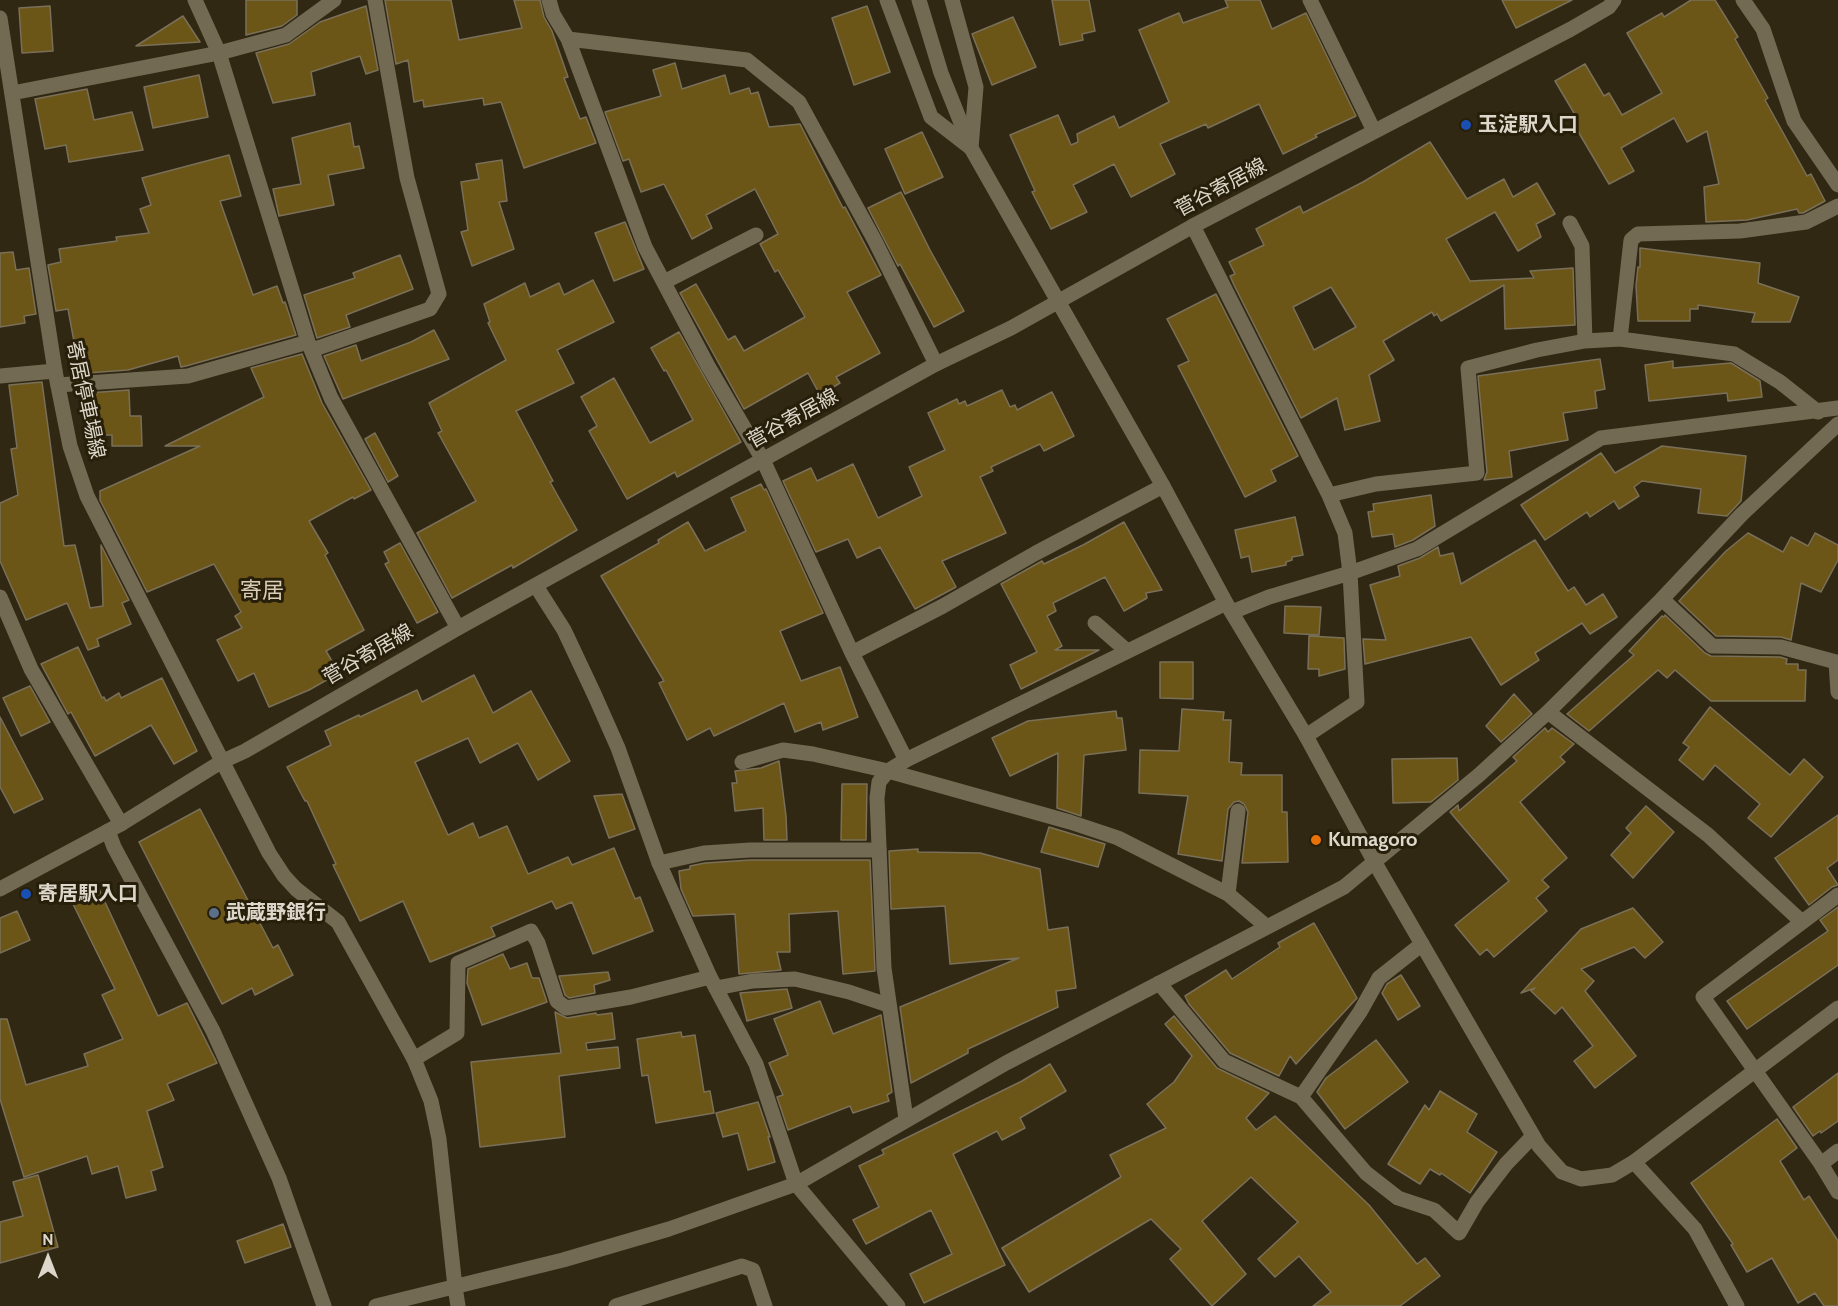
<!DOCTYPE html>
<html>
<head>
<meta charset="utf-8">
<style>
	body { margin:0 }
	#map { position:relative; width:1838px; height:1306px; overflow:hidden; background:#312814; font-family:Cabin,sans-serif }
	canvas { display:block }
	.north { position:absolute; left:18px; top:1228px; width:60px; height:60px; -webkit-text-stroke:4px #271f0a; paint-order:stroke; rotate:0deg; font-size:16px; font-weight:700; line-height:24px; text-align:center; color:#dcd7ca }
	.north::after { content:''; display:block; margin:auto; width:21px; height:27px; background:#dcd7ca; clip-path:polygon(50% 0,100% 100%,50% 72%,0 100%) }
</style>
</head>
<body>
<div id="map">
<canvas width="1838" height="1306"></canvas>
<div class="north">N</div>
</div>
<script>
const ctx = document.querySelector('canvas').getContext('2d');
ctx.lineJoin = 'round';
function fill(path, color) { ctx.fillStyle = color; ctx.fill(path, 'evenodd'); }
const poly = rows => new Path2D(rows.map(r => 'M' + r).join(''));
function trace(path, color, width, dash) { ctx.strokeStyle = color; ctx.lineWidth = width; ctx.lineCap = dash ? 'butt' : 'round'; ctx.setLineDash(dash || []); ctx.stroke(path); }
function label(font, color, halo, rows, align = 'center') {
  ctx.font = font + ' Cabin,"Noto Sans JP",sans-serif'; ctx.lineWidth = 6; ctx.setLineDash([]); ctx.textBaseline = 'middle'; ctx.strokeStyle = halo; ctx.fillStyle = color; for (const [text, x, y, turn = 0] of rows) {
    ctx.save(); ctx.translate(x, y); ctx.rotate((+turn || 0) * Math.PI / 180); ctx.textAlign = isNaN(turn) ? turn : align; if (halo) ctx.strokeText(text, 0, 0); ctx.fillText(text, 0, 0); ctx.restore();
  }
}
const building = poly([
	[246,0,297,0,297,15,282,26,246,35,246,0],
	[385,0,451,0,459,40,522,28,514,0,540,0,544,17,552,31,568,77,564,78,580,119,586,117,596,143,524,168,501,102,484,105,483,98,424,107,423,100,414,102,408,60,396,64,385,0],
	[1052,0,1089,0,1095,31,1082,34,1083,40,1060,45,1052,0],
	[1225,0,1260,0,1272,29,1306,13,1356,116,1315,135,1317,137,1283,154,1259,104,1208,128,1206,124,1160,144,1175,174,1131,197,1114,164,1073,185,1087,212,1051,229,1032,192,1035,191,1010,135,1058,115,1071,145,1078,142,1077,134,1114,116,1119,128,1169,102,1139,30,1179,13,1183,23,1228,7,1225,0],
	[1502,0,1572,0,1516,28,1502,0],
	[1691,0,1715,0,1738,37,1735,39,1768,98,1765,100,1807,176,1811,174,1825,201,1803,213,1799,213,1797,209,1747,220,1706,222,1704,187,1719,184,1707,131,1687,142,1674,118,1621,148,1634,171,1609,184,1569,116,1574,113,1555,81,1585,64,1604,96,1609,93,1622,115,1662,93,1627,33,1662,13,1664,17,1691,0],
	[50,6,53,51,22,53,19,8,50,6],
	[366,6,378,70,366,74,360,56,311,72,315,95,273,103,256,53,289,44,320,22,366,6],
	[867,6,890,72,854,85,832,18,867,6],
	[183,16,200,42,136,46,183,16],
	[1013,17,1036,67,992,85,972,34,1013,17],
	[675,63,682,89,725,75,730,94,749,88,751,94,758,92,769,127,800,124,843,208,845,207,881,275,847,292,880,353,836,377,840,383,820,395,808,373,744,409,680,293,696,284,728,340,735,336,744,351,805,317,778,270,775,272,760,244,778,234,755,189,706,215,712,228,692,239,664,184,641,192,629,159,623,161,605,112,661,96,653,70,675,63],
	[199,75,208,117,153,128,144,87,199,75],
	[87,89,94,120,132,112,143,150,69,162,66,145,45,149,35,99,87,89],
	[350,123,354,147,359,146,364,168,328,175,334,205,279,216,273,189,301,184,292,138,350,123],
	[922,132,943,177,905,194,885,149,922,132],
	[1430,142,1467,199,1504,179,1513,197,1537,183,1555,214,1536,224,1541,237,1518,251,1495,212,1446,239,1470,281,1534,278,1530,271,1573,268,1575,325,1505,329,1504,285,1441,321,1437,314,1434,316,1432,312,1383,341,1394,360,1369,375,1380,421,1345,430,1337,398,1301,418,1234,285,1230,276,1235,274,1229,262,1264,245,1256,229,1300,206,1303,213,1363,182,1430,142],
	[1331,287,1356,327,1314,350,1293,307,1331,287],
	[229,155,241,196,220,201,253,295,277,286,283,303,285,302,296,335,186,366,181,367,178,356,128,370,87,373,83,346,75,347,68,309,56,311,48,265,61,262,59,249,117,241,116,237,149,233,140,209,151,205,142,178,229,155],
	[502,160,507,201,499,202,514,249,472,266,461,232,468,230,461,182,479,179,476,164,502,160],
	[901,192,930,250,964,311,934,327,900,264,898,266,868,208,901,192],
	[625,222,644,269,614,281,595,233,625,222],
	[1640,248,1760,263,1758,283,1799,297,1790,322,1752,322,1755,313,1698,305,1698,309,1690,309,1690,321,1638,321,1636,286,1638,267,1640,267,1640,248],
	[13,252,16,270,29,268,36,314,24,316,25,323,0,327,0,253,13,252],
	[400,255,413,289,346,315,350,327,317,338,304,295,355,278,353,273,400,255],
	[593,280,614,322,557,350,574,383,516,411,553,481,550,482,577,530,513,568,512,565,452,598,417,533,476,501,438,433,442,431,429,403,506,360,488,323,490,322,484,304,525,283,530,297,559,283,564,295,593,280],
	[1216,294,1298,456,1271,470,1276,481,1245,497,1178,366,1189,361,1167,319,1216,294],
	[434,330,449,359,343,399,324,356,356,345,361,361,411,342,434,330],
	[679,332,741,442,677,477,675,472,627,499,589,431,597,426,581,397,614,378,650,443,693,420,666,370,664,371,651,348,679,332],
	[302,354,322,403,371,490,354,499,353,497,309,521,328,553,325,555,364,630,326,651,339,673,309,690,269,707,254,673,238,681,217,640,242,628,235,616,241,612,214,564,147,592,100,500,100,491,200,446,165,446,264,397,251,368,302,354],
	[1600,359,1605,389,1595,391,1597,408,1563,413,1568,440,1509,451,1512,477,1484,480,1487,472,1478,376,1600,359],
	[1673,361,1673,368,1731,363,1760,381,1762,397,1728,401,1727,393,1649,401,1645,365,1673,361],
	[42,382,64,546,75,545,90,608,103,606,101,545,129,600,122,603,131,624,97,639,99,646,88,650,67,603,26,620,0,561,0,503,18,495,11,449,17,448,9,385,42,382],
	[129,390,130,416,141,416,142,446,112,446,112,435,98,435,98,420,89,420,88,393,129,390],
	[1002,390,1010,407,1015,405,1017,410,1052,392,1074,436,1044,451,1040,444,991,467,993,471,980,477,1006,533,942,561,956,587,915,609,880,547,857,558,848,539,816,552,783,481,811,468,817,481,853,464,878,518,922,496,909,467,945,450,928,413,957,399,959,404,965,401,967,406,1002,390],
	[375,433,398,476,388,482,365,439,375,433],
	[1662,446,1746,456,1741,501,1727,516,1698,513,1701,489,1642,481,1634,487,1639,496,1619,509,1614,501,1590,517,1587,512,1545,540,1521,505,1601,453,1615,473,1662,446],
	[761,484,764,490,766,489,823,613,780,631,801,681,840,667,858,717,823,730,821,722,795,732,784,703,714,736,710,728,687,740,659,683,664,681,601,576,659,543,658,540,688,522,705,551,746,531,731,498,761,484],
	[1431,495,1435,526,1413,540,1395,547,1393,534,1372,537,1368,512,1374,511,1373,504,1431,495],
	[1295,517,1303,555,1292,557,1292,560,1286,562,1286,565,1252,572,1249,556,1241,558,1235,530,1295,517],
	[1124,522,1162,590,1146,593,1147,598,1124,611,1105,577,1053,603,1056,611,1047,616,1062,646,1055,650,1099,650,1021,689,1010,665,1037,652,1001,584,1042,561,1044,564,1083,545,1124,522],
	[1748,533,1783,552,1791,537,1808,546,1815,533,1838,545,1838,560,1821,592,1801,583,1791,640,1781,637,1716,636,1679,601,1726,551,1748,533],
	[1535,540,1568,591,1574,587,1586,605,1603,594,1617,617,1590,634,1582,623,1535,653,1539,660,1501,685,1471,637,1365,664,1363,639,1386,640,1370,585,1400,576,1398,566,1420,558,1438,547,1440,556,1453,553,1461,584,1535,540],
	[400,543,438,612,417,623,385,564,389,562,384,552,400,543],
	[1285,606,1321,607,1319,635,1284,633,1285,606],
	[1665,615,1705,653,1711,656,1780,657,1787,659,1786,664,1798,664,1798,670,1806,670,1805,701,1711,701,1675,670,1667,678,1658,670,1589,731,1567,714,1634,655,1629,651,1662,616,1664,617,1665,615],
	[1309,636,1344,638,1345,669,1319,676,1319,669,1308,669,1309,636],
	[78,647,102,698,104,697,106,701,119,693,121,698,162,678,197,751,174,764,151,725,95,756,71,712,68,714,41,664,78,647],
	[1160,662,1193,662,1193,699,1160,698,1160,662],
	[474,675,493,713,531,691,570,761,538,780,518,743,480,763,468,738,415,762,448,835,473,823,479,838,507,826,528,874,568,857,572,865,614,848,635,899,640,897,653,931,593,954,572,902,556,909,552,901,491,927,495,936,430,962,403,901,360,921,333,865,336,864,307,801,305,801,287,767,331,745,325,731,359,715,360,717,417,690,422,702,474,675],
	[30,686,50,722,21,736,3,698,30,686],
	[1514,694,1532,714,1501,742,1486,726,1514,694],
	[1710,707,1790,775,1804,759,1823,777,1771,837,1748,818,1760,804,1715,765,1703,780,1679,760,1689,747,1683,743,1710,707],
	[1182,709,1224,712,1223,720,1231,720,1229,762,1242,763,1241,775,1282,775,1282,812,1287,812,1288,862,1242,863,1248,812,1244,804,1239,801,1234,802,1228,809,1222,861,1178,854,1188,796,1139,793,1140,750,1179,751,1182,709],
	[1116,711,1117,718,1122,718,1126,750,1084,755,1081,816,1057,808,1058,753,1010,776,992,738,1028,721,1116,711],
	[0,717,43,799,14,813,0,787,0,717],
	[1545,728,1548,732,1552,728,1574,744,1560,757,1565,762,1520,802,1567,858,1542,880,1549,887,1536,898,1547,911,1494,957,1487,949,1480,955,1455,925,1509,881,1450,812,1458,805,1459,811,1517,761,1513,757,1545,728],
	[1457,758,1458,780,1431,802,1393,803,1392,759,1457,758],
	[779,761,786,816,787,840,764,840,763,808,735,811,732,783,737,783,735,771,761,768,779,761],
	[842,784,867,784,866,840,841,840,842,784],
	[622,794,635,829,609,838,594,796,622,794],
	[1646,806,1674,832,1633,878,1611,855,1631,833,1626,828,1646,806],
	[200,809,273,948,278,945,293,975,255,995,252,988,222,1004,139,842,200,809],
	[1838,815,1838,860,1827,868,1838,885,1832,887,1809,905,1775,858,1838,815],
	[1049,827,1105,844,1098,867,1041,852,1049,827],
	[918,849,918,852,980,853,1040,869,1048,930,1068,927,1076,988,1056,991,1058,1007,968,1049,968,1053,911,1083,900,1007,1019,958,950,964,945,906,891,909,889,851,918,849],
	[750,860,870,860,875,971,843,974,838,911,789,914,790,952,777,952,781,970,739,974,735,914,693,916,681,889,679,871,690,869,690,866,705,863,750,860],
	[98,887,158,1016,187,1003,217,1063,167,1084,174,1100,147,1111,163,1167,151,1171,156,1190,126,1198,118,1166,92,1174,87,1156,24,1177,0,1099,0,1019,7,1019,26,1085,88,1066,84,1054,123,1039,102,995,115,989,71,900,98,887],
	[1838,907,1838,965,1747,1029,1727,1001,1828,931,1820,920,1838,907],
	[1633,908,1663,942,1645,958,1634,947,1581,969,1594,981,1585,991,1636,1056,1595,1088,1574,1061,1593,1046,1562,1007,1555,1014,1531,991,1535,988,1521,993,1581,929,1633,908],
	[17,911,30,940,0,953,0,918,17,911],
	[1314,923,1357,998,1296,1064,1290,1056,1279,1076,1230,1053,1189,1004,1185,996,1226,970,1232,979,1280,947,1278,943,1314,923],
	[503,954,510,969,527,963,532,978,539,978,547,1002,482,1025,467,983,468,969,503,954],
	[608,972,610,980,594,985,595,993,569,998,565,995,559,976,608,972],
	[1401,975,1420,1006,1398,1020,1382,993,1387,984,1401,975],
	[787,989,792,1008,747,1021,740,993,787,989],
	[820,1001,833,1034,881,1015,892,1092,887,1095,889,1101,853,1113,850,1106,788,1130,777,1097,783,1095,769,1063,788,1055,774,1019,820,1001],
	[555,1012,567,1018,596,1013,597,1015,612,1013,615,1039,586,1043,587,1050,618,1047,620,1068,559,1076,565,1137,480,1147,471,1062,561,1053,555,1012],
	[1174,1016,1217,1068,1269,1093,1246,1118,1256,1130,1275,1116,1369,1205,1417,1264,1425,1258,1440,1276,1400,1306,1313,1306,1331,1292,1299,1256,1275,1277,1258,1259,1298,1222,1251,1177,1202,1221,1246,1274,1212,1306,1170,1259,1181,1249,1151,1219,1029,1292,1002,1248,1121,1177,1110,1155,1166,1128,1147,1104,1174,1082,1192,1056,1165,1024,1174,1016],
	[681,1032,682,1037,695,1035,704,1092,710,1091,714,1113,656,1123,648,1075,642,1076,637,1039,681,1032],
	[1376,1040,1408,1082,1345,1129,1317,1092,1326,1078,1376,1040],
	[1050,1064,1066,1091,1020,1118,1025,1128,1002,1140,997,1131,953,1154,1005,1265,924,1303,910,1274,952,1254,931,1210,866,1244,853,1220,879,1207,859,1166,884,1154,882,1150,1022,1081,1050,1064],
	[1838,1073,1838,1121,1821,1133,1820,1131,1813,1136,1793,1107,1838,1073],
	[1440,1091,1477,1114,1467,1132,1497,1152,1470,1193,1441,1173,1440,1175,1430,1169,1420,1184,1388,1164,1425,1105,1429,1110,1440,1091],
	[758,1102,770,1137,768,1137,775,1162,748,1170,738,1133,723,1137,716,1113,758,1102],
	[1777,1119,1797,1148,1780,1161,1804,1200,1809,1196,1838,1241,1838,1306,1824,1306,1815,1293,1798,1303,1772,1258,1747,1272,1731,1245,1733,1244,1691,1183,1777,1119],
	[38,1175,58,1247,0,1263,0,1222,23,1216,13,1182,38,1175],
	[283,1224,291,1247,245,1263,237,1241,283,1224]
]);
const lane = poly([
	[549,0,553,14,568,39,645,247,708,366,763,460,852,653,906,760],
	[1310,0,1374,131],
	[568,39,747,60,799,102,875,241,936,364],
	[12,93,219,53,286,35,334,0],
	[1570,223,1582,246,1585,341],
	[1193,226,1329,495,1345,533,1350,573],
	[664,282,756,235],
	[1620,339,1631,240,1638,234,1740,231,1806,222,1838,206],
	[312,350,430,309,439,294,407,178,375,0],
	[0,376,55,371],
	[58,385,188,376,308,342],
	[1329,495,1376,484,1477,473,1468,368,1537,350,1585,341,1620,339,1734,354,1780,382,1818,412],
	[0,597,31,669,121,824],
	[1662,599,1712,646,1781,647,1836,662,1838,692],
	[1095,623,1127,651],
	[852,653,943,606,1036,553,1163,486],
	[742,762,783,750,813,754,888,771,1070,822,1118,838,1228,894,1266,926],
	[108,831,114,847,213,1031,279,1178,324,1306],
	[659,863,704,853,750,850,879,850],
	[1228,894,1238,811],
	[1159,983,1224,1061,1301,1097,1366,1173,1398,1198,1434,1210,1459,1233,1477,1202,1506,1164,1533,1136],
	[716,988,753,981,795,979,849,992,888,1005],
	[414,1059,457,1033,458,963,531,931,538,943,557,1001,566,1008,631,997,710,977],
	[1301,1097,1360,1012,1379,978,1422,944],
	[455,1287,458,1306],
	[616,1306,742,1266,753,1270,765,1306]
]);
const street = poly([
	[195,0,219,53,308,342,331,398,458,628],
	[887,0,931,117,971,148],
	[952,0,976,87,971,148],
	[1743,0,1763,29,1794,121,1838,185],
	[536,586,564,630,595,696,618,748,659,863,710,977,756,1064,796,1184,898,1306],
	[1232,612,1269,597,1350,573,1417,549,1601,438,1838,408],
	[1548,712,1708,835,1802,922],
	[1306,736,1357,702,1350,573],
	[1838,895,1703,997,1821,1164,1838,1192],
	[906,1119,884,968,877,798,879,782,888,771,906,760,1226,603],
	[1821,1164,1838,1151],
	[796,1184,1006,1063,1344,887,1479,775,1548,712,1662,599,1742,514,1838,424],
	[1737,1306,1695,1229,1634,1162,1838,1008]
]);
const secondary = poly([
	[919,0,941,73,971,148,1163,486,1226,603,1306,736,1375,863,1539,1146,1562,1172,1581,1179,1612,1175,1634,1162],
	[0,18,55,371,70,446,87,496,269,853,284,876,296,889,338,922,414,1059,431,1101,439,1139,455,1287],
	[0,889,121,824,221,762,245,751,458,628,936,364,1011,328,1193,226,1571,29,1609,7,1614,0],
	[376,1306,563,1260,669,1229,796,1184]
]);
const markers = [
	[1466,125,6,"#1a4fb4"],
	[1316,840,6,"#e8710a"],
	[26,894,6,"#1a4fb4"],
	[214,913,6,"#5c6f8a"]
];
const poiNames = [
	["玉淀駅入口",1478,125],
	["Kumagoro",1328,840],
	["寄居駅入口",38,894],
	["武蔵野銀行",226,913]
];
const streetNames = [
	["菅谷寄居線",1221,188,-28],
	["寄居停車場線",85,400,78],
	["菅谷寄居線",793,419,-29],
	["菅谷寄居線",368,655,-30]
];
const quarterNames = [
	["寄居",262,592]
];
fill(building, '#6b5517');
trace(building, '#7a7059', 1.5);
trace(lane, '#736a53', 15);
trace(street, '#736a53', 15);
trace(secondary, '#736a53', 15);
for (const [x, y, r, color] of markers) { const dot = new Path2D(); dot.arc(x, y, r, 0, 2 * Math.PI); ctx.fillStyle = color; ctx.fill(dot); trace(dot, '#271f0a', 2); }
label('bold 20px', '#dcd7ca', '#271f0a', poiNames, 'left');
label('20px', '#dcd7ca', '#271f0a', streetNames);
label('22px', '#d9ceb5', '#271f0a', quarterNames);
</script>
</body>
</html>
